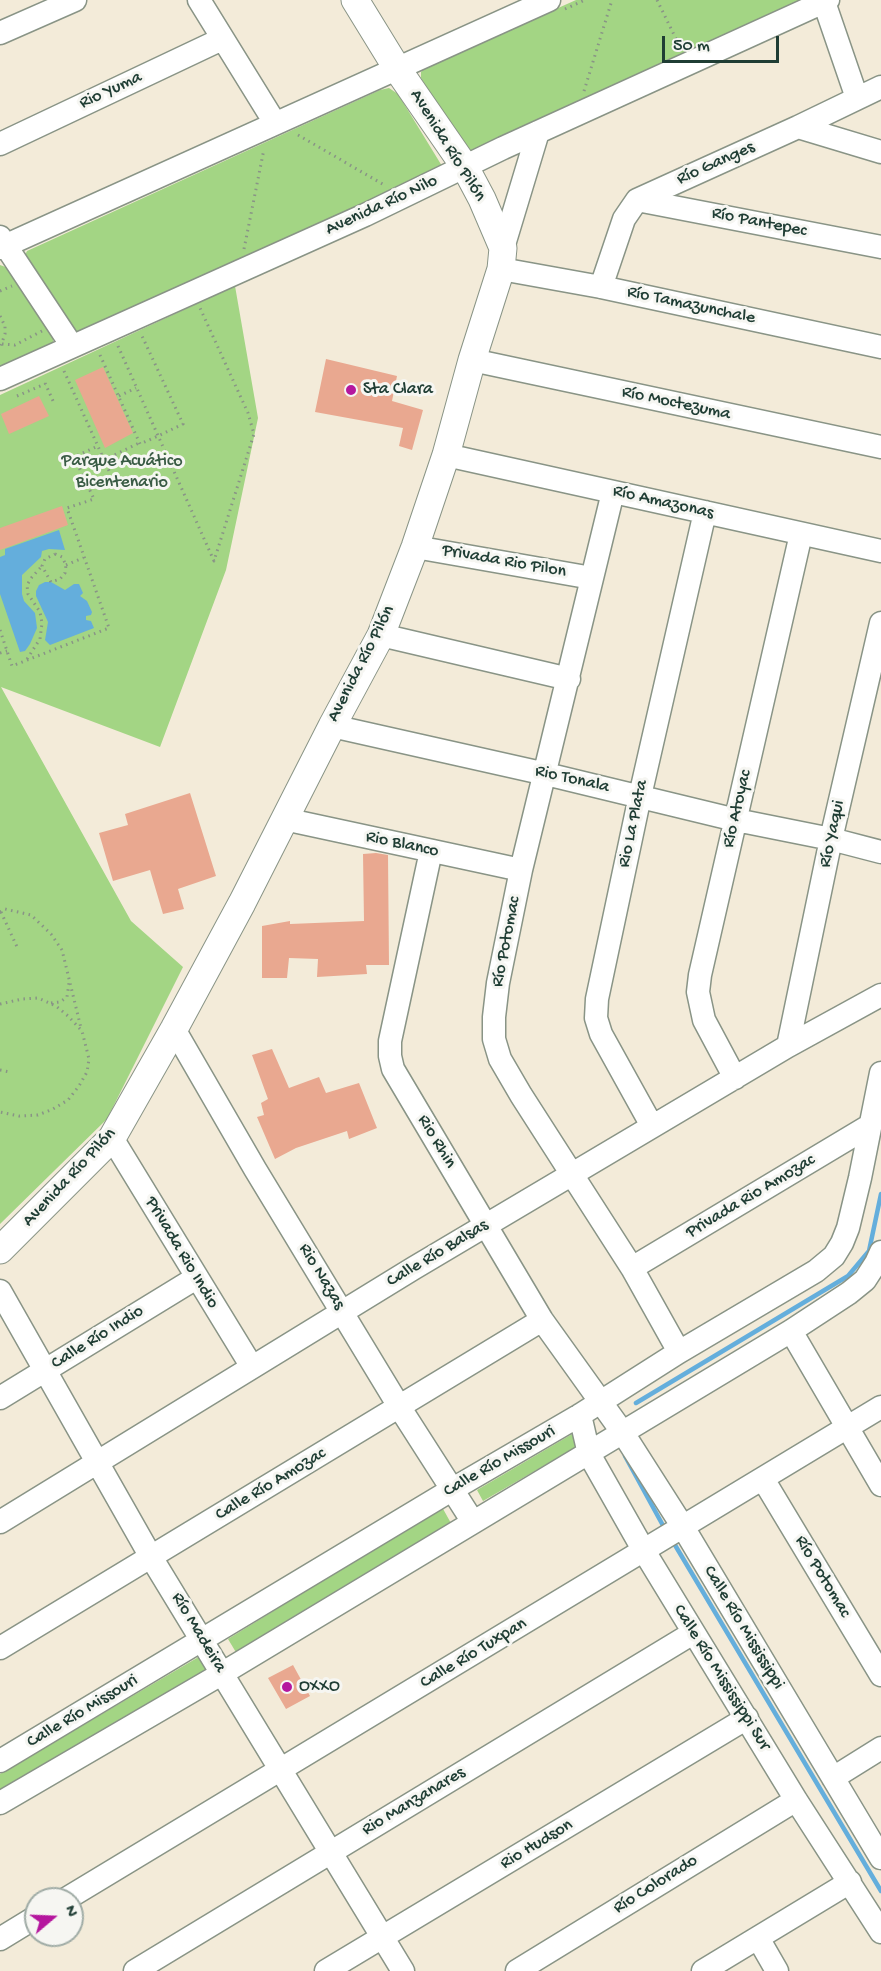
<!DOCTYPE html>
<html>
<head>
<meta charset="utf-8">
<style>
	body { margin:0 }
	#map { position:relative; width:881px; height:1971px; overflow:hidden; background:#f3ebd9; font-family:"Gochi Hand",sans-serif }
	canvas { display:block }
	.north { position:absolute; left:24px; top:1887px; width:60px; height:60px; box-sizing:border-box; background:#f6f6f2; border:2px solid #a0aca6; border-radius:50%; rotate:71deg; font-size:16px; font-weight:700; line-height:24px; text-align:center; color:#1f3d34 }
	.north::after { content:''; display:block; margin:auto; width:21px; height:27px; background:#b5179e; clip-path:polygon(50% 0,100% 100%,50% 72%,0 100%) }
	.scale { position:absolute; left:662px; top:36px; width:117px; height:27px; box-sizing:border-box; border:3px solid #1f3d34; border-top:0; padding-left:8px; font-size:18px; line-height:21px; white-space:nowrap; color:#1f3d34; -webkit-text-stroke:4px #f6f6f2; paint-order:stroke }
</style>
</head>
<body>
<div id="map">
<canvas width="881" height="1971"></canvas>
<div class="north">N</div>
<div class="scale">50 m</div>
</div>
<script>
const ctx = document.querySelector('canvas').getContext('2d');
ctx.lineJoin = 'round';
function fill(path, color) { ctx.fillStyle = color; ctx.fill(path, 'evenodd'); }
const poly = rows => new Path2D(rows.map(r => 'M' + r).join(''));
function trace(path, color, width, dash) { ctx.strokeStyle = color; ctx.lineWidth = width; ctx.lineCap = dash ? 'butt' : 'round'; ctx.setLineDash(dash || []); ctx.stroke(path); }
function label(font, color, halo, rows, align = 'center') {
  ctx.font = font + ' "Gochi Hand",sans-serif'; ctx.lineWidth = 6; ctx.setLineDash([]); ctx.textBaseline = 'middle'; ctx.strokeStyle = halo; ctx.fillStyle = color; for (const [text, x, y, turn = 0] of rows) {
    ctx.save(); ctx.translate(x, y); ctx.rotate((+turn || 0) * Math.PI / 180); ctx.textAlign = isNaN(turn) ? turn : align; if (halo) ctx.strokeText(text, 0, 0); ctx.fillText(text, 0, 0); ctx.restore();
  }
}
const green = poly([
	[576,0,813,0,467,154,421,78,421,72,424,68],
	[389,88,398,94,442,166,443,171,76,337,25,255,27,251,380,90],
	[0,265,11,269,53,339,53,347,0,376],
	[235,286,258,418,226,570,160,747,1,687,131,921,183,967,107,1119,0,1224,0,395],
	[579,1430,578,1446,483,1501,477,1490],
	[442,1507,452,1525,237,1654,228,1639],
	[202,1655,211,1667,0,1791,0,1774]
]);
const water = poly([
	[59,530,65,550,49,549,42,551,41,557,22,575,22,594,24,601,35,613,37,628,30,644,25,651,20,652,0,594,0,557,5,555,5,549],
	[45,582,51,582,65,590,74,584,79,584,83,593,80,596,87,601,92,612,91,615,86,616,86,620,91,621,94,628,50,645,45,640,48,622,36,596,36,591,39,585]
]);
const stream = poly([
	[636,1403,848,1276,869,1251,881,1194],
	[625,1456,666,1531],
	[672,1540,881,1891]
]);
const building = poly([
	[326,359,397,376,392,401,423,410,412,450,399,446,403,428,315,412],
	[103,367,133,433,105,448,75,380],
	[39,396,49,416,9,434,1,414],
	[62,506,68,525,0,550,0,528],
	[190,793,216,876,178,889,184,909,163,914,150,870,113,881,99,833,128,825,125,814],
	[376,853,388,855,389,965,366,965,367,974,317,977,318,959,289,958,287,978,262,978,262,926,290,921,290,924,364,921,363,854],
	[272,1049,289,1088,319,1077,326,1093,359,1083,377,1128,349,1139,347,1131,296,1148,275,1159,257,1117,264,1115,261,1103,268,1099,252,1055],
	[293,1665,310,1696,286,1709,268,1678]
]);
const path = poly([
	[657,0,680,47],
	[565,9,585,0],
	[584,91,612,0],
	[298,135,386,186],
	[244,249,264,149],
	[0,291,12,286],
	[0,316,5,326,5,334,0,348],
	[2,344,15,345,42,331],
	[118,346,214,561,254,434,248,413,200,308],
	[100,355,140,444,158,436,183,424,142,336],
	[64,371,110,473],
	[45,383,54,403],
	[17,396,45,384],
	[119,396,136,388],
	[104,460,139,443],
	[55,554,62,557,66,565,65,573,60,579,51,582,42,566,45,559,55,554],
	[66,565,83,558],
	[0,630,12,666,109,628,67,508,94,499,74,457,98,446],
	[0,653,7,651],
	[27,659,40,639,42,623,40,612,28,594,27,585,32,577,42,566],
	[0,912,5,909,31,915,51,934,62,950,81,1028],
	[1,912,18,949],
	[51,1003,60,1002,67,997,69,983],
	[0,1004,22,999,38,998,56,1006,68,1016,82,1031,89,1059,87,1072,79,1086,68,1100,53,1109,38,1115,19,1116,0,1112],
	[0,1070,10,1072]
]);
const minor = poly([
	[199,0,275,123],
	[824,2,857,98],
	[0,33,75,0],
	[798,127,881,152],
	[0,144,222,39],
	[637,200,881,247],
	[0,237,72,346],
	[0,248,549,0],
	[503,248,538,132],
	[501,269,601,287,881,347],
	[601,287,624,219,637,200,798,127,881,87],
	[472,360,881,447],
	[0,379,365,215,503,148,828,0],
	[446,455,881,551],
	[613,492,521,870,498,983,494,1017,494,1039,500,1059,521,1095,632,1268,679,1352],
	[415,547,592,578],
	[381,635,569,679],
	[332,726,546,774,736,820,831,839,881,852],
	[284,819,521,870],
	[431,851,390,1041,390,1056,393,1069,542,1320,623,1433,683,1527,881,1858],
	[174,1029,255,1169,400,1408,473,1522],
	[788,1046,831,839,881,623],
	[735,1078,704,1020,698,992,700,975,801,534],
	[652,1126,601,1034,596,1018,597,999,640,796,705,512],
	[112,1138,252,1367],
	[632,1268,869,1126],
	[0,1291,151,1557,403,1971],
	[791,1331,881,1485],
	[0,1398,196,1278],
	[580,1415,589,1454,644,1551,796,1800,881,1932],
	[763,1479,881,1675],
	[0,1522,414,1268,788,1046,881,995],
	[0,1648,542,1320],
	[0,1761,453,1489,580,1415,679,1352,816,1271,834,1256,842,1243,848,1228,860,1178,881,1073],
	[833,1778,881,1748],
	[0,1803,223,1673,791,1331,849,1293,865,1280,876,1263,881,1252],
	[66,1899,881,1407],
	[758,1938,777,1971],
	[0,1939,36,1917],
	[135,1971,693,1633],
	[326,1971,747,1718],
	[517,1971,796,1800],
	[703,1971,850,1882]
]);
const major = poly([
	[0,1250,112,1138,174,1029,242,903,332,726,381,635,415,547,446,455,472,360,501,269,503,248,482,199,465,167,398,70,355,0]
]);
const markers = [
	[351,390,6,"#b5179e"],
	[287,1687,6,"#b5179e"]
];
const streetNames = [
	["Rio Yuma",111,91,-25],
	["Avenida Río Pilón",447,146,58],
	["Río Ganges",716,164,-24],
	["Avenida Río Nilo",382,206,-25],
	["Río Pantepec",759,223,11],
	["Río Tamazunchale",691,306,12],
	["Río Moctezuma",676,404,12],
	["Río Amazonas",663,503,13],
	["Privada Rio Pilon",504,562,10],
	["Avenida Río Pilón",362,664,-63],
	["Rio Tonala",572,780,13],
	["Río Atoyac",738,809,-77],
	["Rio La Plata",634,824,-78],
	["Río Yaqui",833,834,-78],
	["Rio Blanco",402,845,12],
	["Río Potomac",507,942,-79],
	["Rio Rhin",436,1142,59],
	["Avenida Río Pilón",70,1178,-47],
	["Privada Rio Amozac",751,1197,-31],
	["Privada Rio Indio",181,1253,59],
	["Calle Río Balsas",438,1254,-31],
	["Rio Nazas",321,1277,59],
	["Calle Río Indio",98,1338,-32],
	["Calle Río Missouri",500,1462,-30],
	["Calle Río Amozac",271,1485,-31],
	["Río Potomac",822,1577,59],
	["Calle Río Mississippi",743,1628,59],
	["Río Madeira",198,1633,59],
	["Calle Río Tuxpan",474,1654,-31],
	["Calle Río Mississippi Sur",721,1678,58],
	["Calle Río Missouri",83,1712,-31],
	["Rio Manzanares",414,1802,-31],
	["Rio Hudson",537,1845,-31],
	["Río Colorado",656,1885,-32]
];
const poiNames = [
	["Sta Clara",363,390],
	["OXXO",299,1687]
];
const parkNames = [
	["Parque Acuático",122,462],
	["Bicentenario",122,483]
];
fill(green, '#a3d584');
fill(water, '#64aedc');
trace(stream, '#64aedc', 4.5);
fill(building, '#e9a890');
trace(minor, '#899486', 25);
trace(major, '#899486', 29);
trace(path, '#899486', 3, [1.5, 4.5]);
trace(minor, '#fff', 22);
trace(major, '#fff', 27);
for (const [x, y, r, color] of markers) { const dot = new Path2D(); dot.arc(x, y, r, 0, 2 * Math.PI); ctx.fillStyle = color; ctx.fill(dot); trace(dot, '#f6f6f2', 2); }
label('18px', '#1f3d34', '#f6f6f2', streetNames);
label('18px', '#1f3d34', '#f6f6f2', poiNames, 'left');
label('18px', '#395b44', '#f6f6f2', parkNames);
</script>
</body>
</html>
